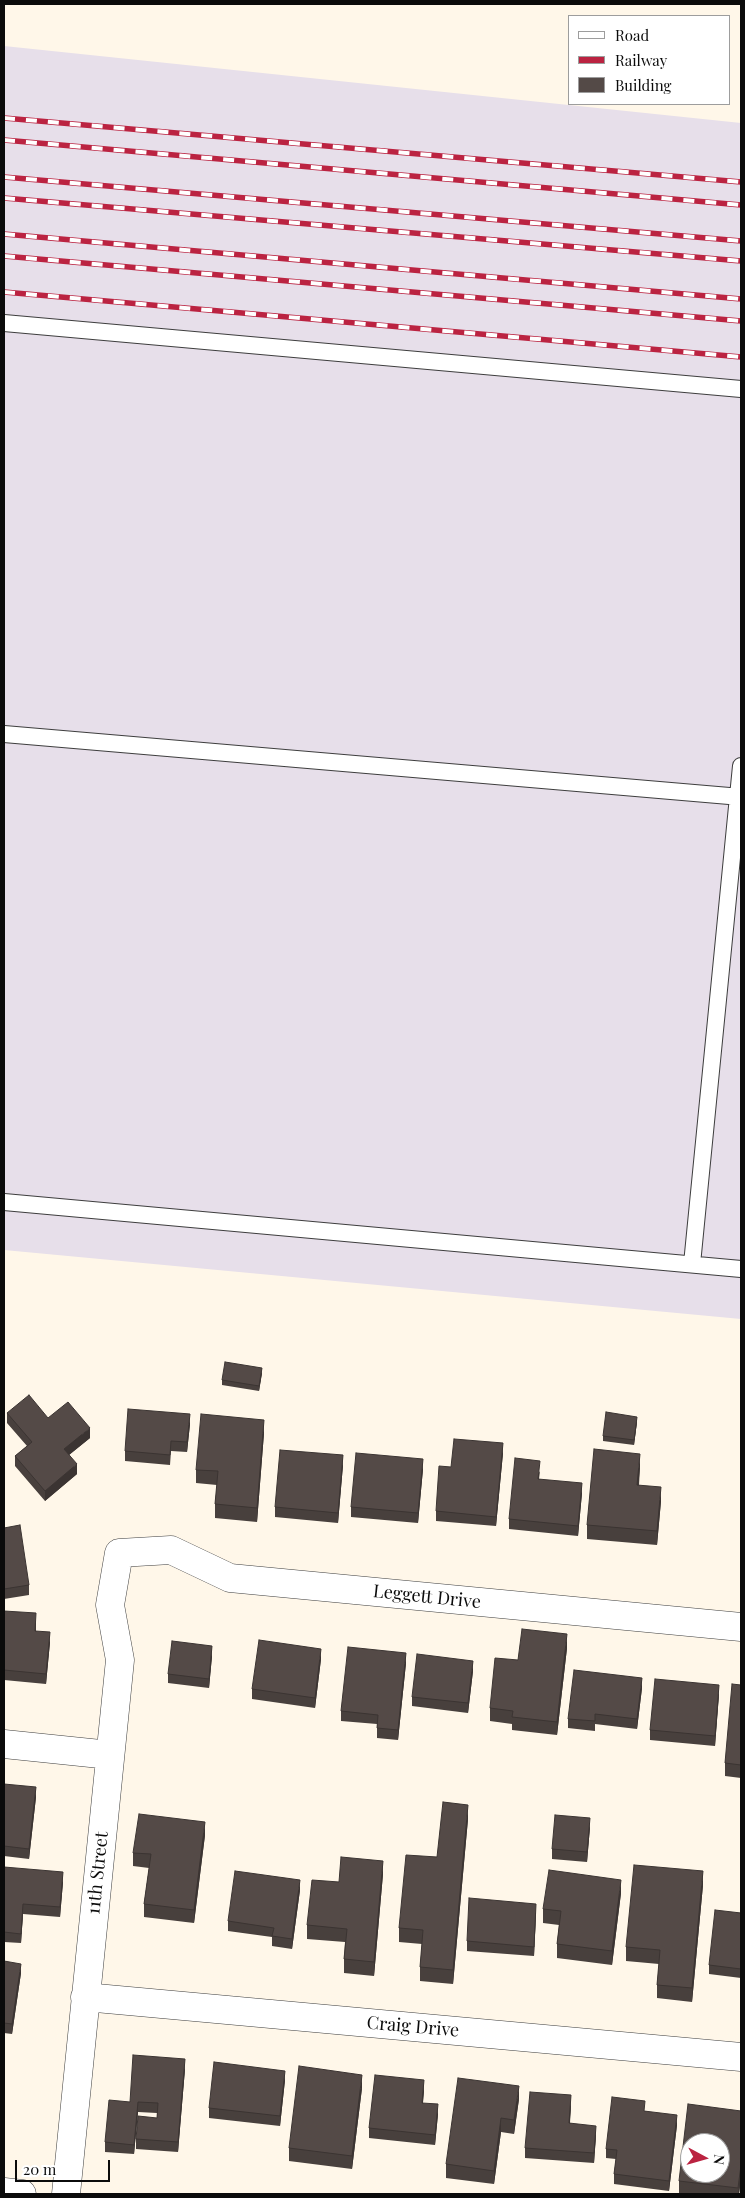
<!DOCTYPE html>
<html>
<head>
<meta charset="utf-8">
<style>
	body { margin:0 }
	#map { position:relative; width:745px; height:2198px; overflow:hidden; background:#fff7e9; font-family:"Playfair Display",serif }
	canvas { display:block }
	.frame { position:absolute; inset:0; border:5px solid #0b0b0b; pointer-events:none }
	.legend { position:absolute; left:568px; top:15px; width:162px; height:90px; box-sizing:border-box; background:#fff; border:1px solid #9d9d9d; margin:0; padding:6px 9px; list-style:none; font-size:15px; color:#0b0b0b }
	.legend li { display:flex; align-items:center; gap:10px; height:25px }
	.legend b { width:25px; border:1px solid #9d9d9d }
	.north { position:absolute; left:680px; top:2133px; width:50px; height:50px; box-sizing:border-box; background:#fff; border:1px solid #9d9d9d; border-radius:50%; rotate:96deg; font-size:14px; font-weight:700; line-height:20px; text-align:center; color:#0b0b0b }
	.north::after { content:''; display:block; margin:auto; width:18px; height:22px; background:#bb2341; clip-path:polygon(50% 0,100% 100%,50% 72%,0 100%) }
	.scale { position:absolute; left:15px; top:2160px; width:95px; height:22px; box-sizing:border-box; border:2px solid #0b0b0b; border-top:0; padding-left:6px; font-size:15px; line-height:18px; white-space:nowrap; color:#0b0b0b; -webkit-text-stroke:4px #fff; paint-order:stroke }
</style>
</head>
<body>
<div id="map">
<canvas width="745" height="2198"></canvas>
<div class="frame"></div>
<ul class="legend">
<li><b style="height:6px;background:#fff"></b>Road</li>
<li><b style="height:6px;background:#bb2341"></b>Railway</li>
<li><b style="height:14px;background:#544a47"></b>Building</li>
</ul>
<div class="north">N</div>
<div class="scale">20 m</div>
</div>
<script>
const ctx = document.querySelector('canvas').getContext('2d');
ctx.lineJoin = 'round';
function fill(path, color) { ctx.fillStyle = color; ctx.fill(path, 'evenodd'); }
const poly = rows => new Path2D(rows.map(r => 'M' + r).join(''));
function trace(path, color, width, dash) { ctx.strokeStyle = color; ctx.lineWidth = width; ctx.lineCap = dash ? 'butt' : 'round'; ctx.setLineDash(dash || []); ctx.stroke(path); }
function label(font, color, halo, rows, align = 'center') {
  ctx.font = font + ' "Playfair Display",serif'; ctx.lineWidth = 5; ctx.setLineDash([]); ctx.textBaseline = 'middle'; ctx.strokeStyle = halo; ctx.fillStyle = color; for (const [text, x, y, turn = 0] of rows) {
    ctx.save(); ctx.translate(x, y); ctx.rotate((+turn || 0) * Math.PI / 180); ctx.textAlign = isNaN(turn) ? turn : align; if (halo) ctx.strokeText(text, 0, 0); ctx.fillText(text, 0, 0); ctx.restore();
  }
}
const industrial = poly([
	[4,46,741,123,741,1319,4,1250]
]);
const lane = poly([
	[4,323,741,389],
	[4,734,741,797],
	[4,1202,741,1269],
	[692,1264,741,766]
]);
const street = poly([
	[4,1744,110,1755],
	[85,1997,741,2057],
	[4,2192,22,2194],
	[66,2194,120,1660,110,1605,119,1553,171,1550,230,1578,741,1627]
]);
const rail = poly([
	[4,118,741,182],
	[4,140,741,205],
	[4,177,741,241],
	[4,198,741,261],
	[4,234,741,299],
	[4,256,741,321],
	[4,292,741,357]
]);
const wall = poly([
	[262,1373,259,1391,222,1385,222,1380],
	[7,1413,48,1418,90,1438,69,1455,77,1474,45,1501,15,1466,15,1456,27,1446,7,1423],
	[637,1422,634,1445,603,1441,603,1436],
	[190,1424,187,1452,171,1451,170,1465,125,1461,125,1451],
	[264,1433,257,1522,215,1518,215,1504,217,1485,196,1483,196,1470],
	[503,1453,496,1526,436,1521,436,1511],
	[343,1465,338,1523,275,1517,275,1507],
	[640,1467,639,1485,661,1501,657,1545,587,1539,587,1525],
	[423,1469,418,1523,351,1517,351,1507],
	[540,1471,539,1479,582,1493,578,1536,509,1529,509,1519],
	[4,1528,29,1585,29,1595,4,1599],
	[4,1611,36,1623,36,1631,50,1642,46,1684,4,1680],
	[567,1648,557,1735,512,1730,512,1724,490,1721,490,1708,518,1660],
	[212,1656,209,1688,168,1683,168,1674],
	[321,1659,315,1708,252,1699,252,1689],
	[406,1663,398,1740,377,1738,377,1724,341,1721,341,1711],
	[473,1671,468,1713,412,1706,412,1697],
	[741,1685,741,1778,725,1776,725,1763],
	[642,1688,637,1729,595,1724,595,1731,568,1728,568,1719],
	[719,1694,715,1746,650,1740,650,1730],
	[4,1784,36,1797,29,1859,4,1856],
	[468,1819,453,1984,420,1981,420,1967,422,1944,399,1942,399,1928,437,1857],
	[590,1827,587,1862,552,1859,552,1849],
	[205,1835,194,1923,144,1917,144,1904,149,1868,133,1866,133,1853],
	[4,1867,63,1882,60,1917,23,1914,21,1943,4,1942],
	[383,1874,374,1976,344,1973,344,1959,345,1942,307,1939,307,1925,339,1882],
	[703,1885,692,2002,657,1998,657,1985,659,1964,626,1961,626,1947],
	[300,1890,292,1949,272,1946,272,1937,228,1931,228,1921],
	[621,1893,612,1965,557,1958,557,1944,559,1925,543,1923,543,1909],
	[536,1913,534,1956,467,1951,467,1941],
	[741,1913,741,1978,709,1974,709,1965],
	[4,1961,21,1973,12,2034,4,2033],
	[185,2069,178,2152,136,2149,136,2139,157,2118,157,2113,138,2112,134,2154,105,2152,105,2142,130,2102],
	[285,2080,280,2126,209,2118,209,2108],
	[362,2088,352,2169,289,2161,289,2148],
	[424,2090,423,2103,438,2114,435,2145,369,2138,369,2128],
	[519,2099,514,2134,501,2132,494,2184,446,2178,446,2164],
	[571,2105,570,2123,596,2135,594,2163,525,2158,525,2148],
	[645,2111,677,2125,669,2191,614,2184,614,2174,616,2159,606,2158,606,2149],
	[741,2111,741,2179,739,2194,679,2194,679,2181]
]);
const shadedWall = poly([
	[262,1368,262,1373,259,1391,259,1386],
	[190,1414,190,1424,187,1452,187,1442],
	[637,1417,637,1422,634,1445,634,1440],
	[264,1420,264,1433,257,1522,257,1508],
	[90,1428,90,1438,64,1459,64,1449],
	[503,1443,503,1453,496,1526,496,1517],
	[640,1454,640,1467,637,1499,637,1485],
	[343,1455,343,1465,338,1523,338,1513],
	[423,1459,423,1469,418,1523,418,1513],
	[77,1464,77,1474,45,1501,45,1491],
	[582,1483,582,1493,578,1536,578,1526],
	[661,1487,661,1501,657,1545,657,1531],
	[50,1632,50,1642,46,1684,46,1674],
	[567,1634,567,1648,557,1735,557,1722],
	[212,1646,212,1656,209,1688,209,1679],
	[321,1649,321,1659,315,1708,315,1698],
	[406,1653,406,1663,398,1740,398,1730],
	[473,1661,473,1671,468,1713,468,1703],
	[642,1678,642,1688,637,1729,637,1719],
	[719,1685,719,1694,715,1746,715,1736],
	[36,1787,36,1797,29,1859,29,1849],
	[468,1805,468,1819,453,1984,453,1970],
	[590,1818,590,1827,587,1862,587,1852],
	[205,1822,205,1835,194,1923,194,1910],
	[383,1861,383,1874,374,1976,374,1962],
	[703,1871,703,1885,692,2002,692,1988],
	[63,1872,63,1882,60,1917,60,1907],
	[300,1880,300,1890,292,1949,292,1939],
	[621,1880,621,1893,612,1965,612,1951],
	[23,1904,23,1914,21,1943,21,1934],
	[536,1904,536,1913,534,1956,534,1947],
	[21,1964,21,1973,12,2034,12,2024],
	[185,2059,185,2069,178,2152,178,2142],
	[285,2071,285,2080,280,2126,280,2116],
	[362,2075,362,2088,352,2169,352,2156],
	[424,2080,424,2090,422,2112,422,2103],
	[519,2086,519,2099,514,2134,514,2120],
	[571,2095,571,2105,569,2133,569,2123],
	[138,2102,138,2112,134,2154,134,2145],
	[438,2104,438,2114,435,2145,435,2135],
	[677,2115,677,2125,669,2191,669,2181],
	[501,2118,501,2132,494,2184,494,2171],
	[596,2126,596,2135,594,2163,594,2153],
	[741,2165,741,2179,739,2194,738,2194]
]);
const building = poly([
	[225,1362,262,1368,259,1386,222,1380,225,1362],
	[29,1395,48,1418,68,1402,90,1428,64,1449,77,1464,45,1491,15,1456,32,1442,7,1413,29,1395],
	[128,1409,190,1414,187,1442,171,1441,170,1455,125,1451,128,1409],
	[606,1412,637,1417,634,1440,603,1436,606,1412],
	[201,1414,264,1420,257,1508,215,1504,218,1471,196,1470,201,1414],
	[454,1439,503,1443,496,1517,436,1511,439,1466,451,1467,454,1439],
	[594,1449,640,1454,637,1485,661,1487,657,1531,587,1525,594,1449],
	[280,1450,343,1455,338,1513,275,1507,280,1450],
	[356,1453,423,1459,418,1513,351,1507,356,1453],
	[515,1458,540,1461,538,1479,582,1483,578,1526,509,1519,515,1458],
	[20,1525,29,1585,4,1589,4,1528,20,1525],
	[4,1611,36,1613,35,1631,50,1632,46,1674,4,1670,4,1611],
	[522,1629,567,1634,557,1722,512,1717,513,1711,490,1708,495,1658,518,1660,522,1629],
	[259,1640,321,1649,315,1698,252,1689,259,1640],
	[172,1641,212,1646,209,1679,168,1674,172,1641],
	[348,1647,406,1653,398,1730,377,1728,378,1715,341,1711,348,1647],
	[417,1654,473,1661,468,1703,412,1697,417,1654],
	[574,1670,642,1678,637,1719,595,1714,595,1721,568,1719,574,1670],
	[655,1679,719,1685,715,1736,650,1730,655,1679],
	[732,1684,741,1685,741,1765,725,1763,732,1684],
	[4,1784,36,1787,29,1849,4,1846,4,1784],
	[443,1802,468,1805,453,1970,420,1967,423,1930,399,1928,406,1855,437,1857,443,1802],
	[139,1814,205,1822,194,1910,144,1904,151,1854,133,1853,139,1814],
	[555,1815,590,1818,587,1852,552,1849,555,1815],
	[341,1857,383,1861,374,1962,344,1959,347,1929,307,1925,312,1880,339,1882,341,1857],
	[634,1865,703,1871,692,1988,657,1985,660,1950,626,1947,634,1865],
	[4,1867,63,1872,60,1907,23,1904,21,1934,4,1932,4,1867],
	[549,1870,621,1880,612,1951,557,1944,561,1911,543,1909,549,1870],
	[235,1871,300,1880,292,1939,272,1936,274,1928,228,1921,235,1871],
	[469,1898,536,1904,534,1947,467,1941,469,1898],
	[715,1910,741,1913,741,1969,709,1965,715,1910],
	[4,1961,21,1964,12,2024,4,2023,4,1961],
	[133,2055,185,2059,178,2142,136,2139,138,2116,157,2118,158,2103,138,2102,134,2145,105,2142,109,2100,130,2102,133,2055],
	[214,2062,285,2071,280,2116,209,2108,214,2062],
	[299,2066,362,2075,352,2156,289,2148,299,2066],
	[375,2075,424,2080,422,2103,438,2104,435,2135,369,2128,375,2075],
	[458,2078,519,2086,514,2120,501,2118,494,2171,446,2164,458,2078],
	[530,2092,571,2095,569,2123,596,2126,594,2153,525,2148,530,2092],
	[612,2097,645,2101,644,2111,677,2115,669,2181,614,2174,617,2150,606,2149,612,2097],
	[688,2104,741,2111,741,2165,738,2188,679,2181,688,2104],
	[690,2143,720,2143,720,2173,690,2173,690,2143]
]);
const streetNames = [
	["Leggett Drive",427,1597,6],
	["11th Street",98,1873,-84],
	["Craig Drive",413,2027,5]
];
fill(industrial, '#e7dfea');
trace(lane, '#3e3e3e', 18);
trace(street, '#3e3e3e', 29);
trace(lane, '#fff', 16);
trace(street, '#fff', 28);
trace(rail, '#bb2341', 5.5);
trace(rail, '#fff', 4, [11]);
fill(wall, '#48403d');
fill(shadedWall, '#3b3432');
fill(building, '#544a47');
trace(building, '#3b3432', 1);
label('18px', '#0b0b0b', '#fff', streetNames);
</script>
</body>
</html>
